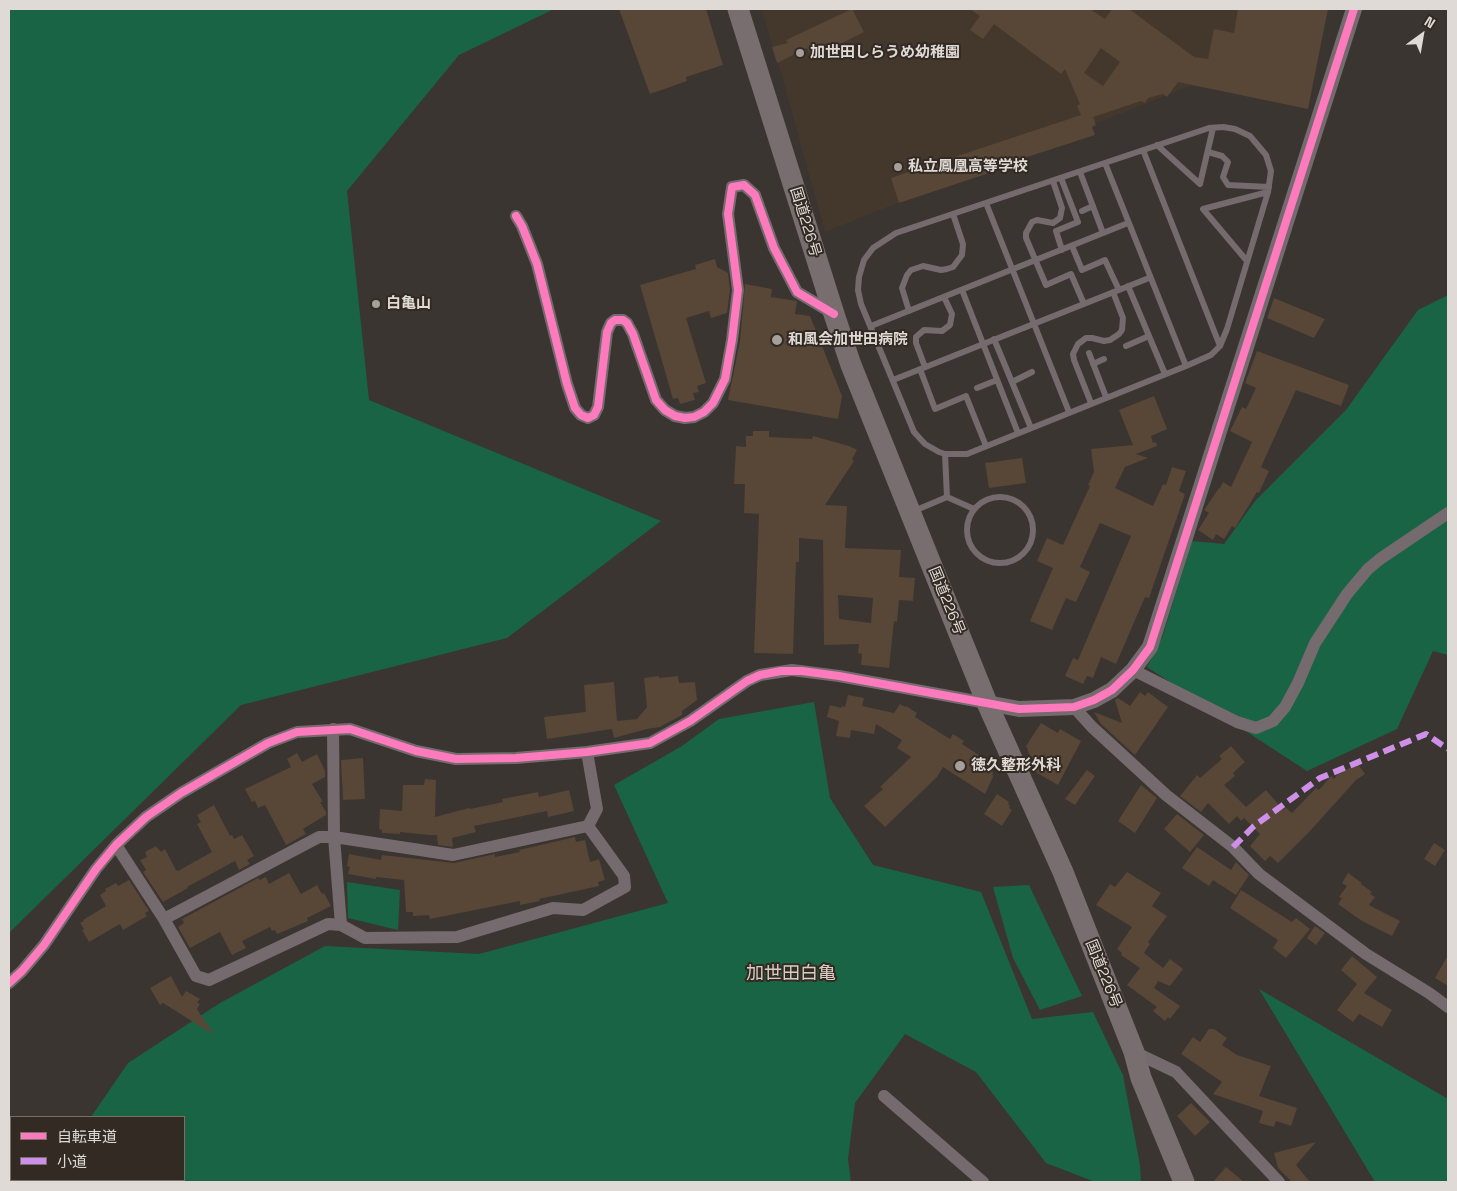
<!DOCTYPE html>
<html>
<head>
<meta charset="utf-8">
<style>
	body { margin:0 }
	#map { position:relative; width:1457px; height:1191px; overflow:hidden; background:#3a3530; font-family:"Space Grotesk","Noto Sans JP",sans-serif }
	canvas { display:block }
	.frame { position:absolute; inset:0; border:10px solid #dfdad5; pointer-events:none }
	.legend { position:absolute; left:10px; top:1116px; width:175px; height:65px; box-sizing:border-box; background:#322a23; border:1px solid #77706a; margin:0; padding:6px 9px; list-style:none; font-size:15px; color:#dfdad5 }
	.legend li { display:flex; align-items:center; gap:10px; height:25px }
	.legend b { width:25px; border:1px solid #77706a }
	.north { position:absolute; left:1397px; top:10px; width:50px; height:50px; -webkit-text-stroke:4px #322a23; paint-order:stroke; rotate:32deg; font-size:14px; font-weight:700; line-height:20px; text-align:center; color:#dfdad5 }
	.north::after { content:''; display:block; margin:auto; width:18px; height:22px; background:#dfdad5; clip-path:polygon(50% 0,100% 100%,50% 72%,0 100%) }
</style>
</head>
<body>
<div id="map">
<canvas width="1457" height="1191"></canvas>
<div class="frame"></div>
<ul class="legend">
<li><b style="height:6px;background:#fd7abc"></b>自転車道</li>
<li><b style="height:6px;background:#ce8fe9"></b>小道</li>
</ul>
<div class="north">N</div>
</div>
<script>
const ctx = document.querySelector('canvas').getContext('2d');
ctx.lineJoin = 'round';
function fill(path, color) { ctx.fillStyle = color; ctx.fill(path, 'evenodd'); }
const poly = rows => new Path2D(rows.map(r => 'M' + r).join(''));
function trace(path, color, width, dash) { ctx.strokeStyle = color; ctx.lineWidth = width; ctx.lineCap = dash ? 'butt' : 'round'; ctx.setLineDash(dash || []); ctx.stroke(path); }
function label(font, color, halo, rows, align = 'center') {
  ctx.font = font + ' "Space Grotesk","Noto Sans JP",sans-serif'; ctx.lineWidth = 4; ctx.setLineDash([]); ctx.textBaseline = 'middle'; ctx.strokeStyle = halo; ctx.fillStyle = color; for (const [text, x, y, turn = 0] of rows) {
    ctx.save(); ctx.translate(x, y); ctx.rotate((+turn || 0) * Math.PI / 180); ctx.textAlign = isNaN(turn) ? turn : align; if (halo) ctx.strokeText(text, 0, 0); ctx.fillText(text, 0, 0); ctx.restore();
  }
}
const built = poly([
	[761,9,1314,9,1295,101,1190,86,825,232,781,73]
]);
const green = poly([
	[9,9,554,9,459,55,347,191,369,400,661,521,507,638,241,705,9,933],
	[1448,295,1448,655,1433,651,1397,729,1307,771,1147,667,1162,638,1192,541,1224,544,1256,500,1346,410,1418,310],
	[814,702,830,798,873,865,981,892,1032,1019,1093,1012,1123,1075,1140,1165,1141,1182,1095,1182,1046,1163,976,1072,905,1034,855,1103,848,1159,851,1182,30,1182,32,1180,184,1180,184,1117,91,1117,128,1063,220,1003,325,946,479,954,668,903,614,785,682,746,719,719],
	[347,882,400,890,398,930,348,918],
	[1029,885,1082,996,1040,1010,1013,958,993,887],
	[1259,989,1448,1099,1448,1182,1375,1182]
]);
const building = poly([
	[619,9,706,9,723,65,686,77,687,81,650,94],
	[852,9,864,32,812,58,807,48,777,63,772,47,788,43,786,40],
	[970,9,1090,9,1105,19,1112,9,1129,9,1194,57,1208,59,1214,29,1234,33,1238,9,1328,9,1308,109,1178,82,1167,97,1163,94,1148,98,1145,103,1141,101,1093,117,1096,125,1092,127,1095,135,1018,160,1019,163,899,203,891,178,1081,115,1077,106,1080,104,1065,69,1061,74,994,24,983,39,970,30,980,16],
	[1101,48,1120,62,1103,86,1084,73],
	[715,259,717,267,728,273,730,290,727,313,711,318,709,311,686,318,706,383,697,386,699,392,693,393,695,400,680,404,678,398,673,399,640,285,696,269,695,265],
	[745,284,772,289,771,297,797,301,795,314,810,316,842,396,838,419,728,400,740,341],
	[1274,298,1325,319,1314,338,1267,318],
	[1257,351,1349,385,1341,406,1296,390,1261,467,1269,471,1259,493,1257,492,1235,528,1232,526,1224,539,1216,534,1213,540,1198,530,1209,513,1204,510,1219,488,1220,488,1223,482,1231,487,1252,442,1230,431,1242,407,1246,409,1256,388,1245,383],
	[1154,396,1167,429,1151,436,1153,443,1156,442,1157,446,1136,454,1148,458,1125,467,1115,488,1153,506,1163,484,1166,485,1172,467,1186,471,1179,491,1185,494,1149,598,1145,597,1116,664,1101,657,1093,678,1087,676,1083,684,1065,676,1073,658,1078,660,1131,536,1100,523,1080,567,1090,572,1076,602,1066,598,1052,630,1030,621,1053,568,1037,561,1047,538,1063,545,1090,486,1088,485,1094,472,1091,449,1133,445,1119,410],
	[753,431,769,431,769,437,812,439,813,436,849,446,857,450,852,459,854,461,825,505,847,506,845,548,901,550,899,577,915,578,913,601,899,600,897,622,894,621,889,668,861,665,862,654,858,653,859,644,824,645,823,540,799,538,799,562,796,562,793,654,754,653,759,514,744,513,745,484,734,484,736,446,746,447,746,436,753,436],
	[838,595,873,598,871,623,839,619],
	[1022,458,1026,483,989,488,985,463],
	[659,676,659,678,678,676,679,683,695,682,697,700,682,711,682,715,660,727,647,729,614,738,612,729,547,739,544,717,586,712,584,685,614,682,617,721,637,719,647,707,644,678],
	[1140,692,1145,696,1148,692,1168,707,1135,755,1101,724,1094,712,1122,723,1115,700,1118,698,1130,706],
	[848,695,864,698,862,706,894,713,900,704,905,707,906,706,917,713,915,717,950,739,953,734,964,741,962,744,985,759,983,761,992,766,993,777,985,794,943,767,937,777,885,827,864,806,883,789,880,787,911,757,897,748,902,740,876,724,874,734,851,730,850,738,836,736,839,721,827,717,830,705,841,708,842,706,845,707],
	[1041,723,1058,733,1060,729,1081,741,1058,785,1037,773,1026,746],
	[1231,746,1245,762,1233,773,1235,776,1224,785,1246,807,1266,790,1283,810,1285,807,1292,813,1316,788,1319,790,1331,776,1334,779,1339,773,1340,774,1357,763,1365,774,1356,780,1311,830,1278,863,1270,856,1265,861,1250,846,1260,834,1244,818,1241,821,1237,816,1229,824,1208,803,1201,812,1180,796,1197,775,1200,778,1222,759,1219,756],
	[297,753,302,762,317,754,325,771,325,777,312,784,323,802,320,802,326,812,326,815,303,829,306,834,286,845,265,805,258,808,255,801,252,802,245,789,291,767,287,759],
	[363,758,365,799,343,800,341,760],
	[1087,770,1095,776,1075,805,1065,799],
	[425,779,436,780,435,817,469,808,470,809,503,802,502,799,538,792,539,797,569,790,574,811,548,817,547,811,474,826,476,832,452,838,453,847,438,845,437,835,429,835,400,832,400,834,382,833,382,830,379,829,380,809,402,811,403,785,424,785],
	[1141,785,1157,798,1135,833,1118,821],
	[997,794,1009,802,1008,804,1010,806,1009,808,1012,810,1002,826,984,814],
	[214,805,230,836,232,835,234,839,242,835,254,856,247,860,250,864,239,870,235,861,187,887,188,888,163,902,143,872,146,870,140,860,147,857,145,852,156,846,161,852,165,849,176,870,178,871,212,852,197,824,201,822,197,815],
	[1177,814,1204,835,1190,852,1164,829],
	[575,837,576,842,585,840,590,862,599,859,605,880,598,882,599,886,539,899,540,901,520,905,520,901,430,919,429,915,413,916,413,912,406,912,404,880,376,877,376,879,348,874,350,867,347,866,349,854,381,860,382,855,454,863,495,854,495,857,520,852,519,850],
	[1434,843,1445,850,1435,866,1424,859],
	[1197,847,1231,870,1236,862,1249,875,1236,895,1213,880,1209,886,1182,868],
	[1127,872,1161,893,1152,906,1167,916,1148,942,1150,944,1144,953,1163,968,1170,959,1183,969,1170,986,1158,981,1154,988,1180,1006,1170,1019,1168,1017,1165,1021,1153,1011,1157,1007,1127,985,1140,968,1121,955,1122,953,1117,949,1132,927,1096,905,1110,884,1115,887],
	[289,873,301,894,317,885,322,894,324,893,331,906,307,918,308,921,277,934,275,930,272,931,270,927,242,941,246,948,232,955,220,932,190,948,178,927,184,923,182,919,258,878,260,880,266,877,269,884],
	[1348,873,1362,883,1361,884,1372,892,1370,894,1375,897,1369,905,1400,921,1392,936,1362,921,1338,904,1342,898,1339,897,1347,886,1342,883],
	[129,880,149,911,145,913,147,916,123,930,120,924,89,942,82,930,84,929,80,923,84,921,83,920,106,906,100,895,106,891,105,889,116,883,118,886],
	[1241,890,1292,922,1296,918,1310,929,1286,958,1273,948,1278,940,1230,908],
	[1315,926,1325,933,1316,945,1307,938],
	[1448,955,1448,986,1435,978],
	[1352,956,1377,977,1364,993,1392,1010,1382,1027,1359,1014,1353,1022,1337,1010,1357,984,1341,970],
	[171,976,182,997,186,991,200,999,197,1003,200,1004,197,1009,214,1035,163,1003,160,1005,150,988],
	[1209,1029,1214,1029,1227,1038,1222,1045,1237,1055,1271,1066,1259,1096,1297,1108,1291,1126,1276,1121,1274,1127,1259,1123,1263,1111,1213,1094,1222,1082,1181,1054,1193,1037,1200,1042],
	[1191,1103,1210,1122,1195,1136,1177,1116],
	[1316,1142,1296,1165,1310,1182,1292,1182,1278,1168,1274,1153],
	[1226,1167,1244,1182,1213,1182]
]);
const service = poly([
	[1223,127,1235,129,1250,136,1266,155,1271,171,1268,192,1227,329,1220,346,1211,355,1186,366,967,454,945,454,939,452,925,444,914,432,861,304,858,290,859,277,864,260,873,248,896,233,1209,128,1223,127],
	[1157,145,1200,184,1213,128],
	[1143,150,1220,346],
	[1208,152,1222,156,1228,162,1223,177,1228,185,1269,187],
	[1105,163,1186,366],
	[1080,172,1103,233],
	[1061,178,1078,222,1056,231,1062,250],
	[1053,181,1062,208,1060,218,1053,223,1037,220,1032,222,1026,233,1026,238,1046,285,1071,274,1084,304],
	[986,203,1069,412],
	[1082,211,1093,206],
	[1072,246,1082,270,1105,260,1119,290],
	[1247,261,1203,209,1268,192],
	[1128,286,1165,374],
	[962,290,1018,433],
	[909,311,902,288,907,275,911,270,923,266,941,270,947,269,953,267,962,255,963,244,953,214],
	[871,326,1128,223],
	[994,339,1031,428],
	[1126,346,1149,336],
	[1089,353,1106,397],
	[1093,364,1104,359],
	[925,367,916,343,916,337,924,330,942,331,950,325,952,314,944,297],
	[920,369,935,409,966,396,986,446],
	[893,380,1149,278],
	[1012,382,1032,372],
	[977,388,997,380],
	[1091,403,1074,360,1073,354,1078,344,1086,338,1092,338,1104,341,1110,340,1119,334,1122,330,1123,318,1113,292],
	'967 530a33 33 0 1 1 66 0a33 33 0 1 1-66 0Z',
	[947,497,974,509],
	[914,511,947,497,945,454]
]);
const minor = poly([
	[516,216,522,226,537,264,567,384,575,408,581,415,588,418,594,415,598,407,607,332,611,323,615,320,623,320,627,323,633,334,656,400,665,410,675,416,685,418,694,417,704,412,713,403,725,379,732,340,738,290,728,214,732,187,744,185,755,195,774,248,797,292,834,314],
	[1133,670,1237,722,1256,728,1273,721,1285,707,1298,683,1315,643,1347,594,1368,569,1380,559,1448,513],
	[1074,707,1092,727,1166,795,1233,847,1259,874,1366,954,1429,993,1448,1007],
	[333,729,334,837,341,925],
	[116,845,164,919,196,976,209,980,328,924,341,925,365,938,457,937,553,908,583,910,625,887,624,876,588,826,597,809,587,752],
	[164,919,319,837,334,837,453,855,588,826],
	[9,983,22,971,44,945,96,869,116,845,146,817,181,793,268,743,297,732,350,729,416,751,456,759,516,758,587,752,650,743,690,721,747,681,760,675,792,670,839,676,987,703],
	[1134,1052,1176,1072,1279,1182],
	[884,1096,983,1182]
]);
const tertiary = poly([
	[987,703,1019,709,1074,707,1094,700,1112,690,1133,670,1150,647,1354,9]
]);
const trunk = poly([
	[738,9,834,314,851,365,987,703,1063,872,1134,1052,1141,1078,1184,1182]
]);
const quiet = poly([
	[1233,847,1254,826,1320,778,1426,734,1448,749]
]);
const cycleway = poly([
	[516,216,522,226,537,264,567,384,575,408,581,415,588,418,594,415,598,407,607,332,611,323,615,320,623,320,627,323,633,334,656,400,665,410,675,416,685,418,694,417,704,412,713,403,725,379,732,340,738,290,728,214,732,187,744,185,755,195,774,248,797,292,834,314],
	[9,983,22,971,44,945,96,869,116,845,146,817,181,793,268,743,297,732,350,729,416,751,456,759,516,758,587,752,650,743,690,721,747,681,760,675,781,671,802,671,839,676,1019,709,1074,707,1094,700,1112,690,1133,670,1150,647,1354,9]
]);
const markers = [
	[800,53,5,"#a5a09b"],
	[898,167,5,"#a5a09b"],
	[376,304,5,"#a5a09b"],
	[777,340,6,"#a5a09b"],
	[960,766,6,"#a5a09b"]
];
const poiNames = [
	["加世田しらうめ幼稚園",810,53],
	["私立鳳凰高等学校",908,167],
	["白亀山",386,304],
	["和風会加世田病院",788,340],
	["徳久整形外科",971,766]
];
const streetNames = [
	["国道226号",805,222,73],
	["国道226号",946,601,68],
	["国道226号",1103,974,68]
];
const quarterNames = [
	["加世田白亀",791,974]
];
fill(built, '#44382d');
fill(green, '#196445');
fill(building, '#584637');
trace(service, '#756a6e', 6);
trace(minor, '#756a6e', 12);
trace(tertiary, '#756a6e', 16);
trace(trunk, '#786d6f', 21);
trace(quiet, '#ce8fe9', 6, [12, 6]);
trace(cycleway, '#fd7abc', 8);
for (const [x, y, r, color] of markers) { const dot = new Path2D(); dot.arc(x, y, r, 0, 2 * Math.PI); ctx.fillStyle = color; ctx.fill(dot); trace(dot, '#322a23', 2); }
label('bold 15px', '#dfdad5', '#322a23', poiNames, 'left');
label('15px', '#dfdad5', '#322a23', streetNames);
label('18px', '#d7cdc3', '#322a23', quarterNames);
</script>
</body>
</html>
